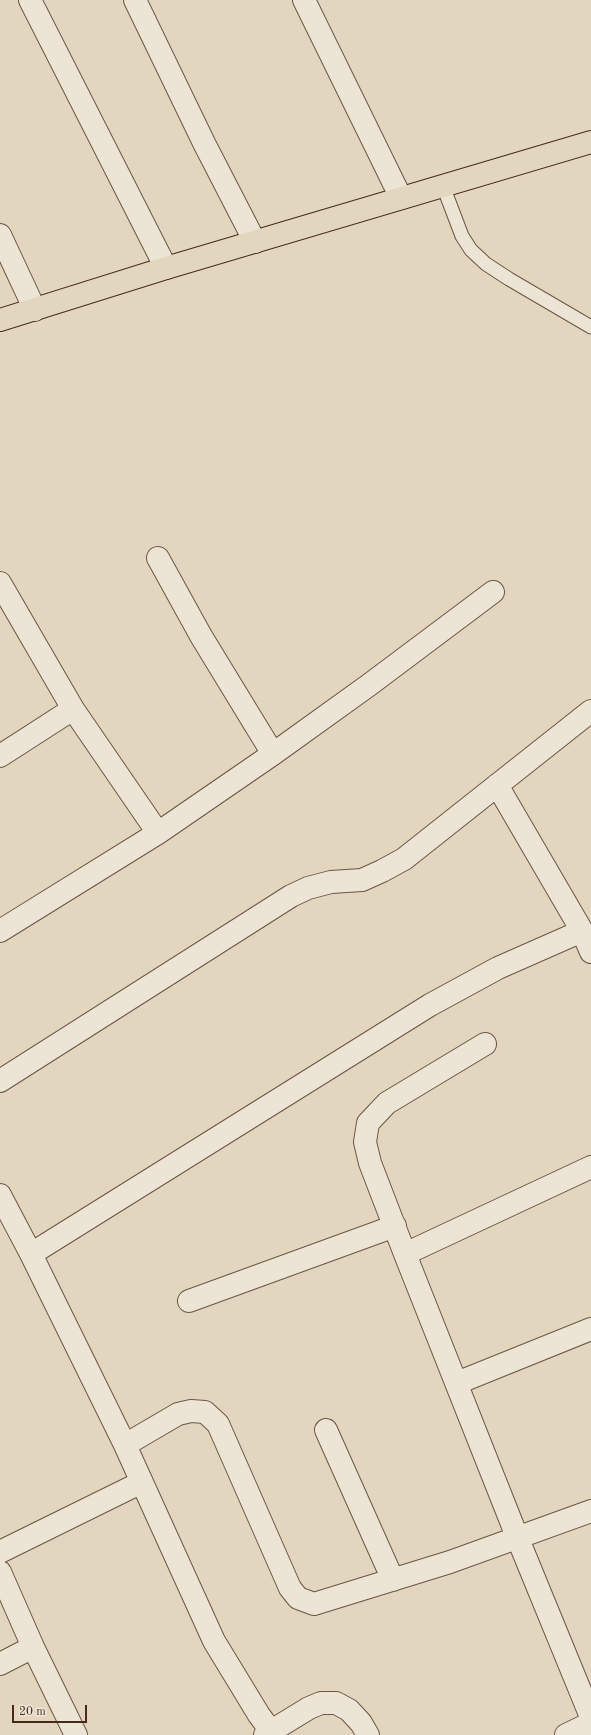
<!DOCTYPE html>
<html>
<head>
<meta charset="utf-8">
<style>
	body { margin:0 }
	#map { position:relative; width:591px; height:1735px; overflow:hidden; background:#e2d6be; font-family:"Old Standard TT",serif }
	canvas { display:block }
	.scale { position:absolute; left:12px; top:1705px; width:75px; height:18px; box-sizing:border-box; border:2px solid #48291c; border-top:0; padding-left:5px; font-size:12px; line-height:14px; white-space:nowrap; color:#48291c; -webkit-text-stroke:3px #ece4d5; paint-order:stroke }
</style>
</head>
<body>
<div id="map">
<canvas width="591" height="1735"></canvas>
<div class="scale">20 m</div>
</div>
<script>
const ctx = document.querySelector('canvas').getContext('2d');
ctx.lineJoin = 'round';
const poly = rows => new Path2D(rows.map(r => 'M' + r).join(''));
function trace(path, color, width, dash) { ctx.strokeStyle = color; ctx.lineWidth = width; ctx.lineCap = dash ? 'butt' : 'round'; ctx.setLineDash(dash || []); ctx.stroke(path); }
const lane = poly([
	[443,186,462,236,471,250,486,264,509,279,591,327]
]);
const street = poly([
	[30,0,166,268],
	[135,0,204,143,255,242],
	[304,0,401,198],
	[0,235,35,310],
	[158,558,201,636,273,754],
	[0,583,73,709,158,833],
	[0,756,73,709],
	[497,785,582,931,591,952],
	[0,931,158,833,273,754,369,685,493,592],
	[485,1044,387,1103,368,1123,365,1142,370,1163,405,1254,518,1539,591,1717],
	[0,1081,291,896,308,888,331,882,362,880,382,871,404,859,591,711],
	[0,1195,31,1254,125,1445,214,1641,259,1715,274,1735],
	[31,1254,430,1005,498,968,582,931],
	[405,1254,591,1167],
	[189,1301,395,1226],
	[457,1383,591,1329],
	[326,1430,393,1580],
	[125,1445,178,1414,191,1411,205,1412,218,1424,290,1588,298,1598,314,1604,450,1562,591,1511],
	[0,1552,142,1482],
	[0,1572,33,1647,76,1735],
	[0,1664,33,1647],
	[265,1735,309,1708,321,1703,336,1703,349,1710,361,1723,368,1735],
	[566,1735,591,1723]
]);
const highway = poly([
	[0,320,166,268,591,142]
]);
trace(lane, '#6e5444', 15);
trace(street, '#6e5444', 24);
trace(highway, '#48291c', 24);
trace(lane, '#ece4d5', 13);
trace(street, '#ece4d5', 22);
trace(highway, '#e2d6be', 22);
</script>
</body>
</html>
